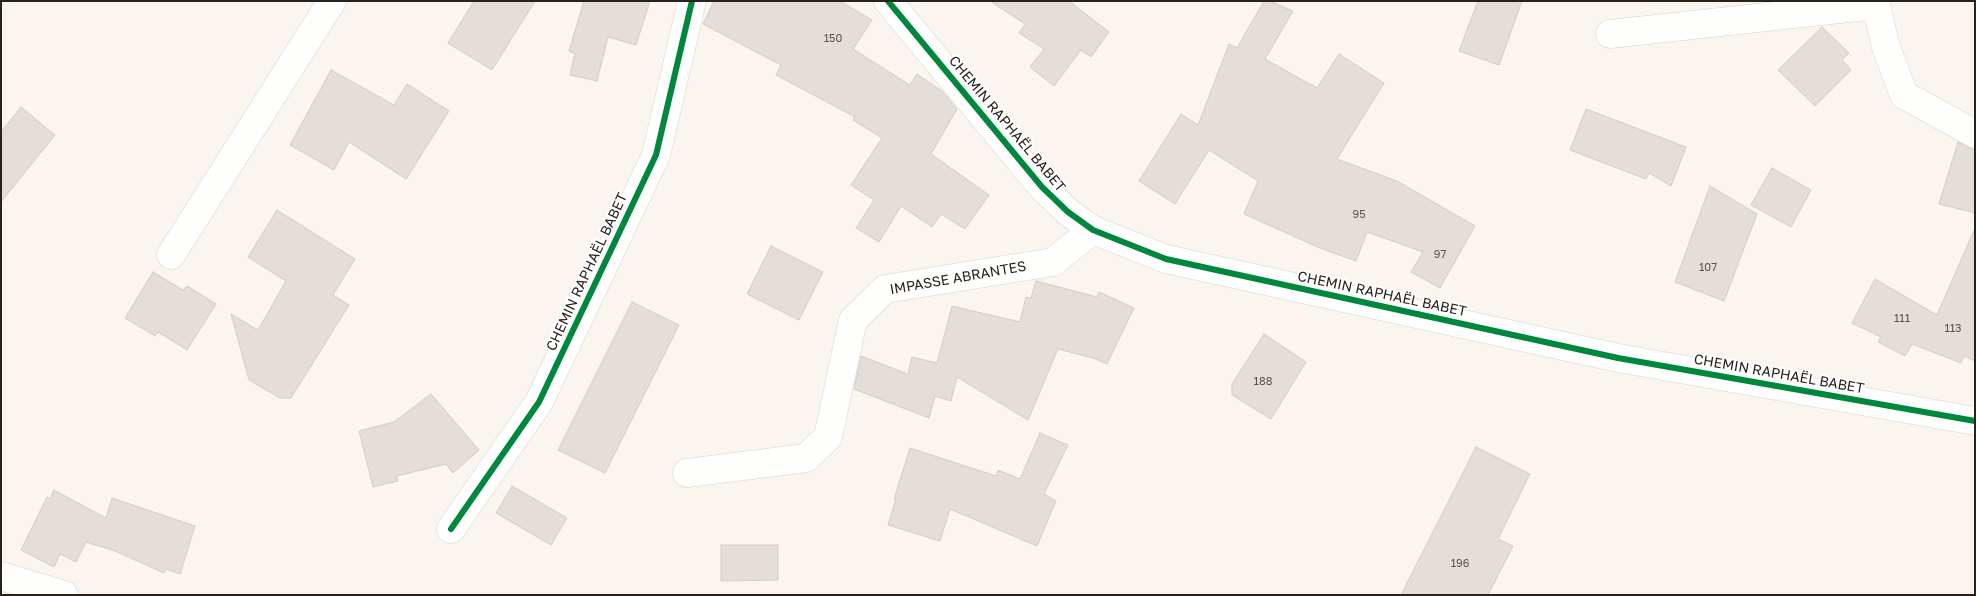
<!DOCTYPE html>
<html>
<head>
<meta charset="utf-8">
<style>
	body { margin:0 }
	#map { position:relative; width:1976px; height:596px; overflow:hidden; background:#faf5ef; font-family:"Golos Text",sans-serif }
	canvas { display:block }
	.frame { position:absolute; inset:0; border:2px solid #27221b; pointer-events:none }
</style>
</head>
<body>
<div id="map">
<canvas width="1976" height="596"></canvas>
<div class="frame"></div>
</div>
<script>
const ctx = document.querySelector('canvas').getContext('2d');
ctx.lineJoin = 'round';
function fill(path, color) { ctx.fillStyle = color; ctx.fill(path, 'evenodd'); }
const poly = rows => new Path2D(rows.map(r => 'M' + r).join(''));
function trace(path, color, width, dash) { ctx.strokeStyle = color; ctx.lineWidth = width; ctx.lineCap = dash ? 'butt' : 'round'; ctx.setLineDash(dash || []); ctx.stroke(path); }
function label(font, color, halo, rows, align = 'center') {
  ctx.font = font + ' "Golos Text",sans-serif'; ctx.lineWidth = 4; ctx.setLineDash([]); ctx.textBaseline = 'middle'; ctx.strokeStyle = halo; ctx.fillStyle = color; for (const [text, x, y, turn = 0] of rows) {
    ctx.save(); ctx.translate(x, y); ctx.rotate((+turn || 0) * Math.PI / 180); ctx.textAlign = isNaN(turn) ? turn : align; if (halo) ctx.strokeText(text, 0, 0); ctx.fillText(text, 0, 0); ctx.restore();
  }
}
const building = poly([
	[474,1,535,1,492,70,448,43,474,1],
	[584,1,650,1,636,45,608,37,597,81,570,75,575,54,569,51,584,1],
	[714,1,840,1,872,20,853,49,910,85,917,74,942,91,957,109,931,154,989,195,965,229,941,214,932,227,901,206,879,242,856,228,874,200,851,185,882,138,853,120,855,117,776,75,781,65,703,24,714,1],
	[990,1,1069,1,1109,32,1091,57,1081,50,1054,86,1030,67,1044,49,1019,33,1025,24,990,1],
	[1264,1,1270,1,1293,11,1265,59,1317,88,1339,54,1384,83,1337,159,1397,181,1475,226,1440,288,1411,272,1423,252,1367,232,1356,261,1320,248,1244,214,1258,181,1209,150,1175,204,1139,181,1181,114,1198,125,1229,44,1237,48,1264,1],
	[1478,1,1522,1,1499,65,1459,51,1478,1],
	[1822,27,1849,53,1842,60,1851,70,1815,106,1778,70,1822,27],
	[331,70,394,105,407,84,449,111,406,179,349,142,334,170,290,145,331,70],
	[21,107,55,135,1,202,1,132,21,107],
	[1586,109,1686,147,1671,186,1649,173,1646,179,1570,150,1586,109],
	[1958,142,1975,150,1975,213,1939,204,1958,142],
	[1772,168,1811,190,1791,227,1751,205,1772,168],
	[1710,186,1757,214,1724,301,1675,282,1710,186],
	[277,210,355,259,333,295,349,305,291,398,280,398,249,380,231,314,258,330,286,281,248,257,277,210],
	[1975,228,1975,361,1964,356,1961,363,1912,344,1905,356,1878,342,1881,337,1852,323,1875,279,1937,315,1975,228],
	[771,246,823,272,799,320,747,294,771,246],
	[153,272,183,290,187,286,216,304,187,350,158,332,155,336,125,318,153,272],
	[1036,281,1097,297,1099,292,1134,308,1107,364,1093,358,1058,349,1028,420,957,377,951,401,935,396,929,418,854,389,861,356,908,374,912,357,937,363,952,306,1020,322,1026,297,1031,298,1036,281],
	[632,302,679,325,605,473,558,450,632,302],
	[1264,334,1306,362,1271,419,1232,395,1232,384,1264,334],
	[431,394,479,450,453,473,446,464,397,476,398,481,373,487,359,431,394,422,431,394],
	[1040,433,1068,445,1044,494,1056,501,1037,546,950,509,940,541,888,525,896,499,894,499,910,448,996,476,998,470,1020,479,1040,433],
	[1476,447,1530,474,1498,539,1513,546,1488,595,1401,595,1476,447],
	[512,486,567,518,551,545,496,513,512,486],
	[54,490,106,518,112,498,195,526,180,574,166,569,164,573,115,551,86,542,76,562,60,554,54,567,21,550,47,497,50,499,54,490],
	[721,545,778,545,778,580,721,581,721,545]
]);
const minor = poly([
	[888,1,1042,187,1068,212,1093,230,1166,259,1618,358,1975,421],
	[1875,1,1886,47,1904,95,1975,134],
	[1610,34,1876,5],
	[171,255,332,1],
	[687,473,806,458,828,437,853,320,885,289,1053,262,1093,230],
	[451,529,539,402,656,155,692,1],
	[1,576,64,595]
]);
const cycleway = poly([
	[888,1,1042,187,1068,212,1093,230,1166,259,1618,358,1975,421],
	[451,529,539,402,656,155,692,1]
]);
const numberNames = [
	["150",833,39],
	["95",1359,215],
	["97",1440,255],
	["107",1708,268],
	["111",1902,319],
	["113",1953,329],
	["188",1263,382],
	["196",1460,564]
];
const streetNames = [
	["CHEMIN RAPHAËL BABET",1007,124,50],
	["CHEMIN RAPHAËL BABET",587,272,-65],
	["IMPASSE ABRANTES",958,278,-10],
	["CHEMIN RAPHAËL BABET",1382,294,12],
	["CHEMIN RAPHAËL BABET",1779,374,10]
];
fill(building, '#e3ded8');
trace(building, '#d1ccc5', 1);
trace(minor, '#d7d2cc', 29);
trace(minor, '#fefefd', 28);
trace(cycleway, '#00873e', 6);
label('11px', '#57524b', null, numberNames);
label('14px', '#27221b', '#fff', streetNames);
</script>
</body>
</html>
